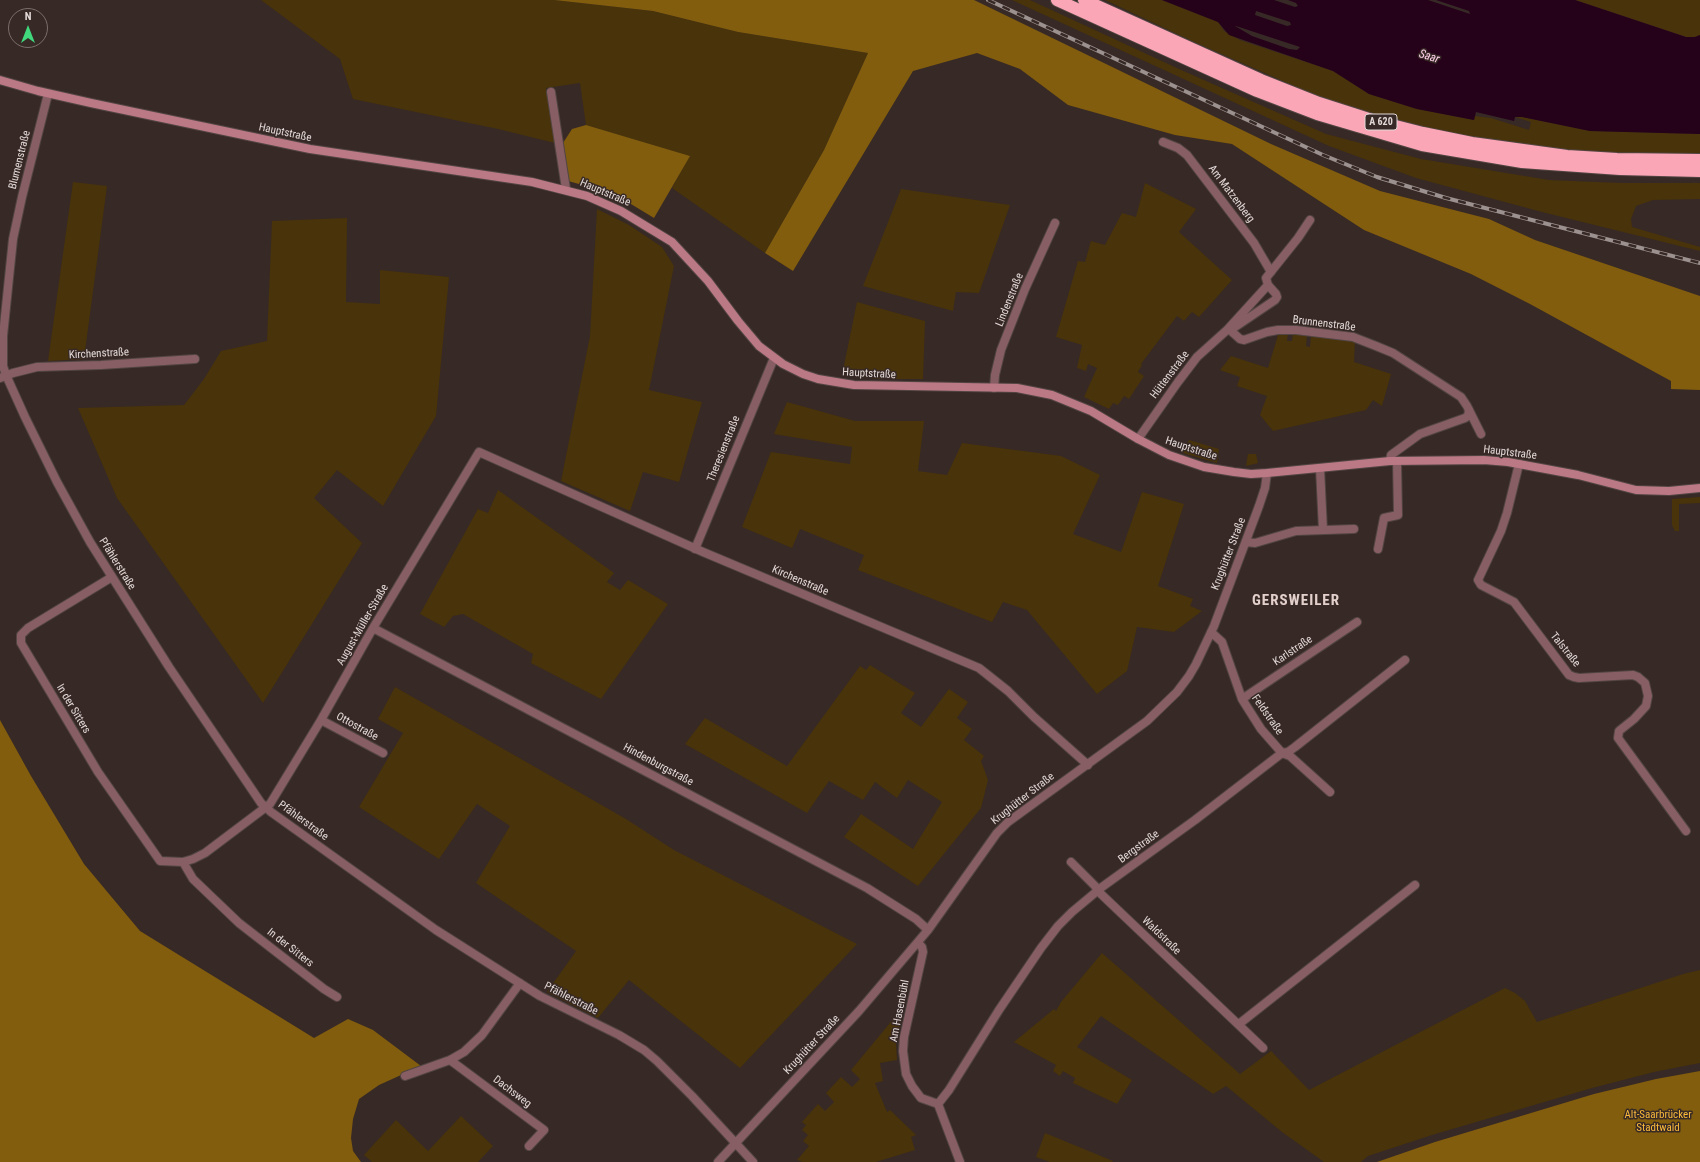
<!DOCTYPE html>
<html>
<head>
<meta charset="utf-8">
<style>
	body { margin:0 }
	#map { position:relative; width:1700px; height:1162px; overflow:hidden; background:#372926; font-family:"Roboto Condensed",sans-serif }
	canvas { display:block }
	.north { position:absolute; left:8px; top:8px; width:40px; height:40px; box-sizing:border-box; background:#372926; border:1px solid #7b6f6c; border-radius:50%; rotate:0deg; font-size:11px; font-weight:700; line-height:16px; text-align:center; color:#e2d8d6 }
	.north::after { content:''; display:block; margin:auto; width:14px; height:18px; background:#41d77c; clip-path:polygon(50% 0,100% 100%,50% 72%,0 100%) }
</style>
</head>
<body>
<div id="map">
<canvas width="1700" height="1162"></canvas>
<div class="north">N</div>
</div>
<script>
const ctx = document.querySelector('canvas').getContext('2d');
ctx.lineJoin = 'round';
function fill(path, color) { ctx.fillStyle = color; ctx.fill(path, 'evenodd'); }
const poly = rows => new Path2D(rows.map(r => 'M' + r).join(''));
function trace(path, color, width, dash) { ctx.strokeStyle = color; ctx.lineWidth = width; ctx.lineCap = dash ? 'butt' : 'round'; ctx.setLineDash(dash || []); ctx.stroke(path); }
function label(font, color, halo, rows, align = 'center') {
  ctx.font = font + ' "Roboto Condensed",sans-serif'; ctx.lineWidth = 3; ctx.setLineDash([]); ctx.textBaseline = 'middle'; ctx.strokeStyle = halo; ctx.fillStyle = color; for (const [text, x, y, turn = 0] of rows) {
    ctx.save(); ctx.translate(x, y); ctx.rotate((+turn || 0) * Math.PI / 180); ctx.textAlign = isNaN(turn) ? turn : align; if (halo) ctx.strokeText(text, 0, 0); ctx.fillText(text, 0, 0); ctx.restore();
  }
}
const green = poly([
	[261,0,554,0,653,11,738,32,868,53,824,150,765,253,672,188,689,156,586,125,580,83,546,88,555,143,498,129,353,99,340,59],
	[1012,0,1030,0,1179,69,1326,134,1421,159,1549,180,1621,183,1700,183,1700,199,1653,200,1636,206,1631,219,1632,227,1700,247,1700,251,1542,212,1416,178,1329,146],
	[1105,0,1162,0,1218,22,1224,31,1240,40,1333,71,1369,94,1417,109,1474,120,1475,116,1491,118,1529,130,1531,122,1515,117,1522,117,1590,131,1700,134,1700,153,1617,154,1525,149,1434,132,1333,103,1192,41],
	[1575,0,1700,0,1700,35,1695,37,1686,37],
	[73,182,107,186,84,359,48,361],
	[1145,183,1196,209,1179,232,1232,280,1199,317,1192,312,1184,321,1177,316,1141,364,1142,365,1138,372,1144,376,1129,399,1124,396,1118,405,1113,403,1109,409,1084,397,1097,368,1088,364,1086,371,1077,368,1082,345,1056,337,1078,261,1085,262,1091,241,1105,245,1122,213,1136,217],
	[901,189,1010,205,979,293,956,292,953,311,863,286],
	[597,209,629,225,662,247,674,266,649,390,702,402,679,482,643,472,630,511,561,481,590,336],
	[347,218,346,302,380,304,380,270,449,277,436,416,383,506,337,470,314,498,362,543,263,703,117,498,78,408,184,405,204,379,221,351,267,341,272,221],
	[857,302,925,321,923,379,879,379,842,375],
	[1279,332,1288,333,1287,341,1292,341,1293,333,1307,335,1306,346,1310,347,1311,335,1355,341,1354,362,1391,374,1382,406,1373,400,1366,410,1273,431,1260,415,1267,396,1237,386,1240,377,1220,370,1231,356,1268,368],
	[787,402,855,421,924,421,918,471,947,475,962,443,1061,456,1100,475,1073,534,1121,552,1142,492,1184,504,1158,586,1193,599,1190,606,1202,611,1174,632,1137,627,1127,671,1097,694,1027,610,1003,602,992,622,858,570,864,555,800,529,792,548,742,527,771,452,850,464,852,447,774,434],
	[1189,440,1219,449,1217,463,1183,453],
	[1248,454,1256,454,1258,463,1246,466],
	[498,490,614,573,607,582,620,590,628,580,668,604,601,699,531,663,533,654,463,614,453,616,444,627,420,614,478,509,488,513],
	[1700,497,1700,503,1679,504,1679,531,1675,531,1672,525,1672,499],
	[870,665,915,693,901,713,921,727,949,689,968,702,957,718,972,729,964,740,984,756,981,761,988,780,981,808,918,886,844,837,861,814,913,849,942,802,908,780,897,798,875,782,863,800,829,781,807,813,685,744,705,718,787,766,860,666,866,670],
	[395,687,626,819,674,850,857,944,740,1068,629,980,598,1018,547,992,576,951,476,883,510,826,477,804,439,859,359,807,403,733,378,719],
	[1102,953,1240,1074,1271,1051,1309,1090,1505,988,1515,993,1525,1001,1537,1022,1683,974,1700,970,1700,1063,1654,1072,1592,1088,1432,1135,1368,1156,1361,1162,1324,1162,1282,1132,1226,1086,1213,1094,1101,1016,1077,1047,1132,1080,1117,1104,1073,1083,1075,1078,1063,1071,1060,1076,1053,1071,1056,1065,1014,1042,1054,1009,1056,1011,1061,1002],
	[904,1006,896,1043,897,1060,880,1063,883,1081,875,1083,887,1112,890,1110,916,1135,911,1137,915,1150,876,1162,803,1162,797,1160,809,1146,803,1141,808,1135,802,1130,806,1125,802,1122,818,1104,825,1111,834,1102,826,1093,841,1077,852,1087,860,1079,851,1070],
	[461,1116,493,1146,478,1162,372,1162,364,1155,396,1120,428,1151],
	[1045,1133,1113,1161,1112,1162,1050,1162,1036,1157]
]);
const forest = poly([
	[554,0,974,0,1271,144,1380,191,1489,219,1535,240,1700,296,1700,390,1671,389,1671,381,1530,304,1471,274,1364,230,1232,144,1175,135,1068,105,1020,69,977,53,913,71,793,271,765,253,824,150,868,53,738,32,653,11],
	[586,125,690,156,654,218,626,201,597,189,568,181,563,143,572,129],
	[0,720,31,776,84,864,140,931,314,1038,348,1019,373,1030,421,1066,379,1085,359,1099,353,1119,351,1138,353,1151,361,1162,0,1162],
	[1700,1071,1700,1162,1377,1162,1435,1142,1594,1094,1656,1079]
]);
const water = poly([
	[1162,0,1274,0,1295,7,1298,6,1296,3,1288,0,1428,0,1470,14,1469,11,1436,0,1575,0,1686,37,1695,37,1700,35,1700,134,1590,131,1522,117,1515,117,1514,121,1476,112,1474,120,1417,109,1369,94,1333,71,1229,35,1218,22],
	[1256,11,1290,22,1291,25,1287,26,1255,15],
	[1235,26,1236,26,1300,47,1297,50,1289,49,1252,36]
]);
const minor = poly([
	[551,92,566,189],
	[48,94,22,197,13,239,3,336,3,366,6,375,25,417,57,482,90,542,169,667,261,803,271,812,436,930,540,996,619,1035,644,1050,657,1061,692,1096,753,1162],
	[1163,142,1178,148,1187,155,1254,243,1271,272],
	[1232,329,1275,300,1277,297,1276,294,1268,285],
	[1230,330,1240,339,1244,340,1267,332,1278,330,1296,330,1353,337,1376,346,1393,353,1461,397,1467,406,1481,434],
	[0,378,13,373,37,367,101,365,195,359],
	[994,388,995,375,1001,350,1025,289,1055,223],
	[1138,439,1178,382,1197,357,1227,330,1268,285,1266,278,1298,238,1310,220],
	[1390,461,1391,455,1420,434,1465,418,1468,416,1469,410],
	[1519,464,1507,513,1501,531,1478,580,1481,585,1514,602,1569,675,1574,677,1579,678,1633,675,1638,677,1645,683,1648,696,1646,706,1634,719,1619,731,1618,738,1686,831],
	[1320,468,1323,530],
	[1246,542,1255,543,1296,531,1354,529],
	[695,549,774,358],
	[1378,549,1384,518,1398,515,1397,461],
	[112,577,28,628,21,635,21,643,98,772,160,861,183,862,193,859,205,853,270,804,321,720,373,628,479,452,703,552,979,668,1008,691,1034,717,1088,765],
	[373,628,867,888,916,919,928,930],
	[1211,632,1222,642,1242,699,1261,729,1282,753,1290,756,1330,792],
	[1242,699,1357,622],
	[321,720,383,753],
	[183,862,193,879,239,923,324,989,337,997],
	[1071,862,1095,886,1101,894,1263,1048],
	[918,943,922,947,923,952,904,1037,903,1051,906,1074,912,1086,921,1098,938,1104,960,1162],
	[1239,1024,1415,885],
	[450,1060,544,1130,529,1146],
	[405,1076,450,1060,464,1052,482,1035,520,983],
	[938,1104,949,1090,999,1010,1041,948,1058,926,1072,912,1102,887,1195,820,1282,753,1288,752,1295,747,1405,660],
	[718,1162,859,1011,928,930,997,833,1008,822,1147,721,1177,692,1189,676,1196,664,1214,626,1259,506,1265,488,1267,473]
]);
const secondary = poly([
	[0,80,38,91,91,103,310,149,532,182,587,196,621,211,672,242,708,281,738,321,759,346,783,364,803,374,818,379,854,385,1017,388,1052,395,1091,411,1138,439,1169,455,1204,467,1234,472,1251,474,1267,473,1390,461,1484,460,1508,462,1578,475,1636,490,1669,491,1700,488]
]);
const motorway = poly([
	[1057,0,1257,91,1317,114,1422,145,1522,162,1620,169,1700,171],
	[1084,0,1261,80,1319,103,1372,120,1423,133,1472,143,1567,156,1617,159,1700,160]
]);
const rail = poly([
	[988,0,1323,155,1377,177,1446,198,1700,263]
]);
const shields = [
	[1381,122,32]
];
const shieldNames = [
	["A 620",1381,122]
];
const streetNames = [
	["Hauptstraße",285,133,12],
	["Blumenstraße",20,160,-76],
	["Hauptstraße",605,193,23],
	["Am Matzenberg",1231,194,53],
	["Lindenstraße",1010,300,-68],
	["Brunnenstraße",1324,324,7],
	["Kirchenstraße",99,354,-3],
	["Hauptstraße",869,374,3],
	["Hüttenstraße",1170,375,-53],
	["Theresienstraße",724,449,-68],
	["Hauptstraße",1191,449,18],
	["Hauptstraße",1510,453,7],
	["Krughütter Straße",1229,554,-69],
	["Pfählerstraße",117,564,58],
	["Kirchenstraße",800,581,23],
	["August-Müller-Straße",363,625,-60],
	["Talstraße",1565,650,51],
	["Karlstraße",1293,651,-34],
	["In der Sitters",73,709,59],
	["Feldstraße",1267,715,55],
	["Ottostraße",357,727,29],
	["Hindenburgstraße",658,765,28],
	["Krughütter Straße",1023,799,-38],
	["Pfählerstraße",303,821,36],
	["Bergstraße",1139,847,-36],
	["Waldstraße",1161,936,44],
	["In der Sitters",290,948,38],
	["Pfählerstraße",571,999,27],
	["Am Hasenbühl",900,1011,-79],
	["Krughütter Straße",812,1045,-47],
	["Dachsweg",512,1092,37]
];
const parkNames = [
	["Alt-Saarbrücker",1658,1115],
	["Stadtwald",1658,1128]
];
const waterNames = [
	["Saar",1429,57,18]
];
const districtNames = [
	["GERSWEILER",1296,601]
];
fill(green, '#48330a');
fill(forest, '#825d0d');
fill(water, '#26011a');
trace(minor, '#524542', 10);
trace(secondary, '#524542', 10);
trace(motorway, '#524542', 14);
trace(minor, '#885e65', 8);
trace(secondary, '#bb7885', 8);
trace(motorway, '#faa6b6', 12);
trace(rail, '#9c918e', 4);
trace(rail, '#372926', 2.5, [8]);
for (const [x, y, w] of shields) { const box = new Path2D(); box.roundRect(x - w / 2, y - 8, w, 16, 3); ctx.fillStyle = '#372926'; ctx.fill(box); trace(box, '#e2d8d6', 1); }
label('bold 10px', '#e2d8d6', null, shieldNames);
label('11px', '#e2d8d6', '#372926', streetNames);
label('11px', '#fbba3a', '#372926', parkNames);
label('italic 12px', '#fdcfe9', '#372926', waterNames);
ctx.letterSpacing = '1px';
label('bold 15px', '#e3d0cc', '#372926', districtNames);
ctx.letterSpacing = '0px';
</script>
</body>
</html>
